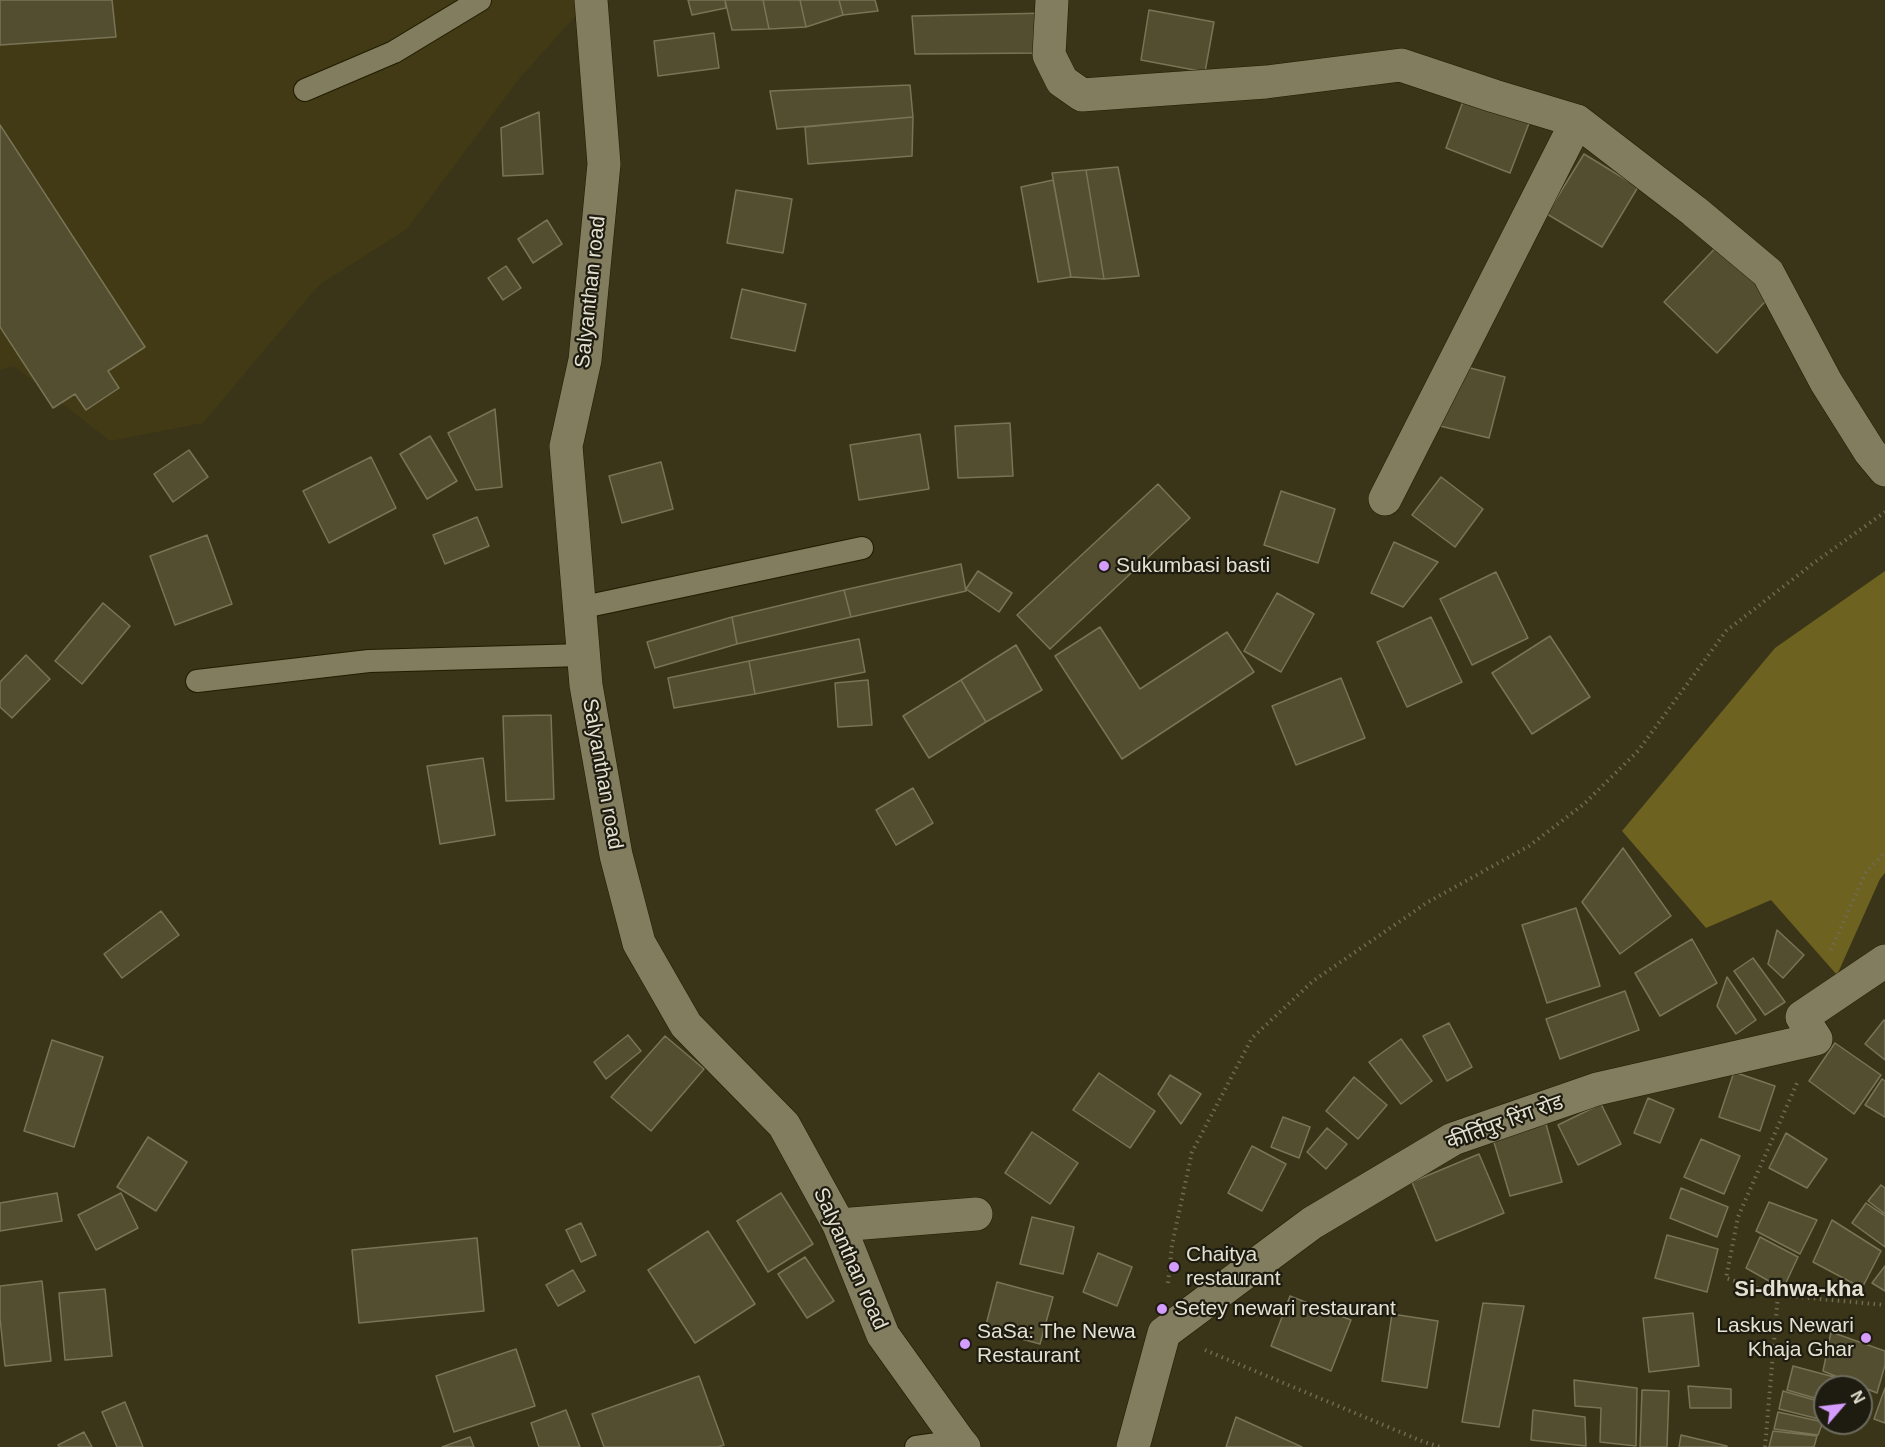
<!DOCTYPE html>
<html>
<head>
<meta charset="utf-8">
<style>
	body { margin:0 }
	#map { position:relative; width:1885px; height:1447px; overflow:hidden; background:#3a3518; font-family:Arial,sans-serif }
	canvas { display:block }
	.north { position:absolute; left:1813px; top:1375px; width:60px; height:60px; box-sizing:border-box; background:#1e1c10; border:2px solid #6d6b5d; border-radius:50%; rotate:62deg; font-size:16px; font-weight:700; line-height:24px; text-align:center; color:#e4e1d0 }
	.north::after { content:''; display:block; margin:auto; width:21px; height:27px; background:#d49cfc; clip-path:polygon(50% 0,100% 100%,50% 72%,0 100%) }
</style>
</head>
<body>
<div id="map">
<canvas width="1885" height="1447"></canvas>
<div class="north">N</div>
</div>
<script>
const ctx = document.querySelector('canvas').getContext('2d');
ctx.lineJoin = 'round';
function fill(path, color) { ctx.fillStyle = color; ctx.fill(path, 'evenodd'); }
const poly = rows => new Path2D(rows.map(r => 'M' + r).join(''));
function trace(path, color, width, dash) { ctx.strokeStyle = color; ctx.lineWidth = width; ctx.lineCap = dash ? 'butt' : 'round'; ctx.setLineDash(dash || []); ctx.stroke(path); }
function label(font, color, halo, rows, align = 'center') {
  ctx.font = font + ' Arial,"Noto Sans Devanagari",sans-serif'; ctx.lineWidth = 4.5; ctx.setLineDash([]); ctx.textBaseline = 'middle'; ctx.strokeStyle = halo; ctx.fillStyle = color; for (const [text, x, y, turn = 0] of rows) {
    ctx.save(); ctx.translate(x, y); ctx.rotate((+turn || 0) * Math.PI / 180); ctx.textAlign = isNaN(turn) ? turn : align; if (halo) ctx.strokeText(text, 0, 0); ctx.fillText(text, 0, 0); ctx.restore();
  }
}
const built = poly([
	[0,0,586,0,587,3,519,79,407,229,319,285,203,423,110,441,14,366,0,370]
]);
const forest = poly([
	[1885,571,1885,873,1880,879,1837,975,1771,900,1706,928,1622,831,1775,648]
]);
const building = poly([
	[0,0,112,0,116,37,0,45,0,0],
	[688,0,725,0,726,8,692,15,688,0],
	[725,0,763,0,769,29,732,30,725,0],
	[763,0,800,0,806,27,769,29,763,0],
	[800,0,839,0,843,15,806,27,800,0],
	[839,0,875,0,878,11,843,15,839,0],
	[1149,10,1214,22,1205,72,1141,60,1149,10],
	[1048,13,1042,53,915,54,912,16,1048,13],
	[714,33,719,68,658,76,654,41,714,33],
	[910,85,913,117,777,129,770,91,910,85],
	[1466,93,1531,118,1510,173,1446,148,1466,93],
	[539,112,543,174,503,176,501,128,539,112],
	[913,117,912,156,808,164,805,127,913,117],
	[0,125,145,347,108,371,119,388,86,410,75,394,53,408,0,327,0,125],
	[1584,154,1638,187,1602,247,1547,214,1584,154],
	[1118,167,1139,276,1104,279,1086,170,1118,167],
	[1086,170,1104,279,1071,277,1052,173,1086,170],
	[1053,180,1071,277,1038,282,1021,187,1053,180],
	[736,190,792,199,783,253,727,243,736,190],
	[547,220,562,244,533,263,518,239,547,220],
	[1723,240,1776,290,1717,353,1664,302,1723,240],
	[506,266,521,288,503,300,488,278,506,266],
	[742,289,806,304,795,351,731,338,742,289],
	[1455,364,1505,377,1489,438,1440,426,1455,364],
	[495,409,502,487,476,490,448,433,495,409],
	[1010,423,1013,476,958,478,955,426,1010,423],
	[920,434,929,489,859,500,850,445,920,434],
	[430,436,457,481,427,499,400,454,430,436],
	[189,450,208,477,173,502,154,474,189,450],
	[371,457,396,508,329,543,303,491,371,457],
	[661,462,673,509,622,523,609,476,661,462],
	[1441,477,1483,509,1455,547,1412,515,1441,477],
	[1158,484,1190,518,1050,649,1017,615,1158,484],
	[1281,491,1335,509,1318,563,1264,545,1281,491],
	[477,517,489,546,445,564,433,535,477,517],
	[207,535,232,604,175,625,150,556,207,535],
	[1394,542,1438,562,1403,607,1371,593,1394,542],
	[961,564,966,591,851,617,844,590,961,564],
	[978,571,1012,593,999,612,966,589,978,571],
	[1496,572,1528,638,1472,665,1440,599,1496,572],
	[844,590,851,617,737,644,732,617,844,590],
	[1277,593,1314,614,1281,672,1244,651,1277,593],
	[103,603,130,626,82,684,55,661,103,603],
	[732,617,737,644,655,668,647,642,732,617],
	[1431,617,1462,682,1407,707,1377,642,1431,617],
	[1100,627,1140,689,1227,632,1254,672,1122,759,1055,656,1100,627],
	[1550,636,1590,697,1532,734,1492,673,1550,636],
	[859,639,865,672,755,694,749,661,859,639],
	[1016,645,1042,690,986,722,961,680,1016,645],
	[26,655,50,679,12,718,0,707,0,682,26,655],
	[749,661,755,694,674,708,668,678,749,661],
	[1341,678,1365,738,1296,765,1272,706,1341,678],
	[868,680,872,725,838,727,835,683,868,680],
	[961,680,986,722,929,758,903,716,961,680],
	[551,715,554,799,506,801,503,716,551,715],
	[483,758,495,835,440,844,427,766,483,758],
	[913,788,933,823,896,845,876,810,913,788],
	[1623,848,1671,916,1620,954,1582,902,1623,848],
	[1576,908,1600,986,1547,1003,1522,925,1576,908],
	[161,911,179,935,122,978,104,954,161,911],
	[1777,930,1804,955,1783,978,1768,964,1777,930],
	[1692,939,1717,983,1660,1016,1635,973,1692,939],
	[1753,958,1785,1002,1765,1015,1734,971,1753,958],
	[1727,977,1756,1020,1736,1034,1717,1006,1727,977],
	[1625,991,1639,1030,1560,1059,1546,1019,1625,991],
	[1884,1020,1885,1021,1885,1060,1865,1044,1884,1020],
	[1449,1023,1472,1067,1447,1081,1423,1036,1449,1023],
	[628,1035,641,1051,606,1079,594,1062,628,1035],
	[665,1036,704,1069,651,1131,611,1097,665,1036],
	[1401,1039,1432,1081,1401,1104,1369,1062,1401,1039],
	[52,1040,103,1057,74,1147,24,1131,52,1040],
	[1835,1043,1881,1075,1854,1114,1809,1081,1835,1043],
	[1734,1072,1775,1086,1760,1131,1719,1117,1734,1072],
	[1099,1073,1155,1111,1130,1148,1073,1110,1099,1073],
	[1170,1075,1201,1094,1181,1124,1158,1094,1170,1075],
	[1354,1077,1387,1105,1358,1139,1326,1111,1354,1077],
	[1882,1079,1885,1081,1885,1117,1865,1105,1882,1079],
	[1648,1098,1674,1109,1660,1143,1634,1133,1648,1098],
	[1601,1104,1621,1144,1578,1165,1558,1125,1601,1104],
	[1283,1117,1310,1127,1299,1158,1271,1147,1283,1117],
	[1546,1124,1562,1182,1510,1196,1493,1139,1546,1124],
	[1327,1128,1347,1144,1326,1169,1307,1152,1327,1128],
	[1032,1132,1078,1163,1050,1204,1005,1173,1032,1132],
	[1786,1133,1827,1159,1807,1188,1769,1168,1786,1133],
	[148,1137,187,1162,156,1211,117,1187,148,1137],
	[1701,1139,1740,1156,1724,1194,1684,1177,1701,1139],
	[1252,1146,1286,1164,1262,1211,1228,1193,1252,1146],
	[1479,1154,1504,1213,1436,1241,1412,1182,1479,1154],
	[1881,1185,1885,1188,1885,1214,1868,1201,1881,1185],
	[1681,1188,1728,1207,1717,1237,1670,1218,1681,1188],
	[57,1193,62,1221,0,1231,0,1203,57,1193],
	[121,1193,138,1228,96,1250,78,1215,121,1193],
	[781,1193,813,1244,768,1272,737,1221,781,1193],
	[1769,1202,1817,1220,1800,1254,1756,1231,1769,1202],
	[1866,1203,1885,1216,1885,1247,1852,1223,1866,1203],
	[1032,1217,1074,1227,1063,1274,1020,1264,1032,1217],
	[1832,1220,1881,1251,1862,1288,1813,1262,1832,1220],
	[581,1223,596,1255,581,1262,566,1230,581,1223],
	[708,1231,755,1304,695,1343,648,1270,708,1231],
	[1667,1235,1718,1249,1707,1292,1655,1278,1667,1235],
	[1760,1237,1798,1257,1783,1289,1746,1268,1760,1237],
	[477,1238,484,1311,359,1323,352,1250,477,1238],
	[1098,1253,1132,1267,1117,1306,1083,1292,1098,1253],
	[805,1257,834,1301,807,1318,778,1274,805,1257],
	[1885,1266,1885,1291,1872,1283,1885,1266],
	[573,1270,585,1291,558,1306,546,1285,573,1270],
	[42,1281,51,1361,5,1366,0,1318,0,1286,42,1281],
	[997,1282,1053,1297,1040,1344,985,1329,997,1282],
	[105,1289,112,1356,65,1360,59,1293,105,1289],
	[1290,1296,1351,1320,1331,1371,1271,1346,1290,1296],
	[1483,1303,1524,1306,1499,1427,1462,1422,1483,1303],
	[1693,1313,1699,1366,1649,1372,1643,1318,1693,1313],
	[1392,1314,1438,1321,1427,1388,1382,1381,1392,1314],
	[1831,1332,1885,1351,1885,1365,1877,1393,1823,1371,1831,1332],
	[516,1349,535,1406,454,1432,436,1376,516,1349],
	[1793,1366,1834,1377,1831,1387,1825,1387,1825,1401,1787,1390,1793,1366],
	[699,1376,724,1445,718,1447,604,1447,592,1414,699,1376],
	[1574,1380,1637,1388,1636,1446,1600,1442,1601,1408,1575,1406,1574,1380],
	[1688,1386,1731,1389,1731,1408,1690,1408,1688,1386],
	[1885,1388,1885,1423,1874,1419,1885,1388],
	[1642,1390,1669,1391,1667,1447,1640,1447,1642,1390],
	[1783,1391,1825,1403,1823,1420,1779,1409,1783,1391],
	[125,1402,143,1447,117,1447,102,1412,125,1402],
	[566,1410,580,1447,539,1447,531,1423,566,1410],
	[1533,1410,1585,1417,1586,1446,1531,1440,1533,1410],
	[1778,1412,1823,1422,1818,1435,1774,1429,1778,1412],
	[1236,1417,1302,1447,1226,1447,1236,1417],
	[1773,1431,1817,1436,1814,1447,1769,1447,1773,1431],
	[84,1432,92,1447,59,1447,58,1445,84,1432],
	[1681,1435,1727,1446,1727,1447,1679,1447,1681,1435],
	[470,1437,474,1447,442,1447,470,1437]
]);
const path = poly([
	[1831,950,1866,872,1885,852],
	[1168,1283,1172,1245,1192,1152,1252,1038,1313,981,1428,902,1529,846,1584,804,1638,751,1726,631,1815,562,1885,512],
	[1778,1295,1885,1305],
	[1205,1350,1424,1442,1440,1447],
	[1765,1447,1778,1295,1726,1278,1738,1217,1797,1083]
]);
const service = poly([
	[305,90,394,52,480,0],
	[579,608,862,548],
	[197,681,369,661,583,655],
	[916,1447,959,1441]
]);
const minor = poly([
	[591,0,604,164,585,360,566,446,586,685,616,855,639,943,686,1025,784,1125,839,1225,883,1335,959,1441,964,1447],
	[1052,0,1049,55,1062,81,1082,95,1266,82,1401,65,1494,96,1577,121,1694,211,1768,273,1826,382,1870,452,1885,470],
	[1385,499,1577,121],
	[839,1225,976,1214]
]);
const tertiary = poly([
	[1133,1447,1164,1333,1312,1223,1453,1139,1597,1089,1816,1039,1802,1017,1885,961]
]);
const markers = [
	[1104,566,6,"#d49cfc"],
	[1174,1267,6,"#d49cfc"],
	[1162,1309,6,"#d49cfc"],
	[1866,1338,6,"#d49cfc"],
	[965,1344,6,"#d49cfc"]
];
const streetNames = [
	["Salyanthan road",591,292,-84],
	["Salyanthan road",602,774,80],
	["कीर्तिपुर रिंग रोड",1505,1123,-20],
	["Salyanthan road",850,1259,66]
];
const poiNames = [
	["Sukumbasi basti",1116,566],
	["Chaitya",1186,1255],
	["restaurant",1186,1279],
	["Setey newari restaurant",1174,1309],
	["Laskus Newari",1854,1326,"right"],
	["Khaja Ghar",1854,1350,"right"],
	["SaSa: The Newa",977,1332],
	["Restaurant",977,1356]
];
const neighbourhoodNames = [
	["Si-dhwa-kha",1799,1290]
];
fill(built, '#413a15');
fill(forest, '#6d6220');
fill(building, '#534e30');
trace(building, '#7a7456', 1.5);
trace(service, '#211c01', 24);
trace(minor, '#211c01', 34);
trace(tertiary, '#211c01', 34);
trace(path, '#6f6b51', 4, [1.5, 4.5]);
trace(service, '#827d5e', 22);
trace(minor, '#827d5e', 33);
trace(tertiary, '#827d5e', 33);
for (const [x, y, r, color] of markers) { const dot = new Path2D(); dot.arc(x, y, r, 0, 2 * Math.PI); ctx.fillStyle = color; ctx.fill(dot); trace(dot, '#1e1c10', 2); }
label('21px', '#e4e1d0', '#1e1c10', streetNames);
label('21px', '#e4e1d0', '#1e1c10', poiNames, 'left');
label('bold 22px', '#e4e1d0', '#1e1c10', neighbourhoodNames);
</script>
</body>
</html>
